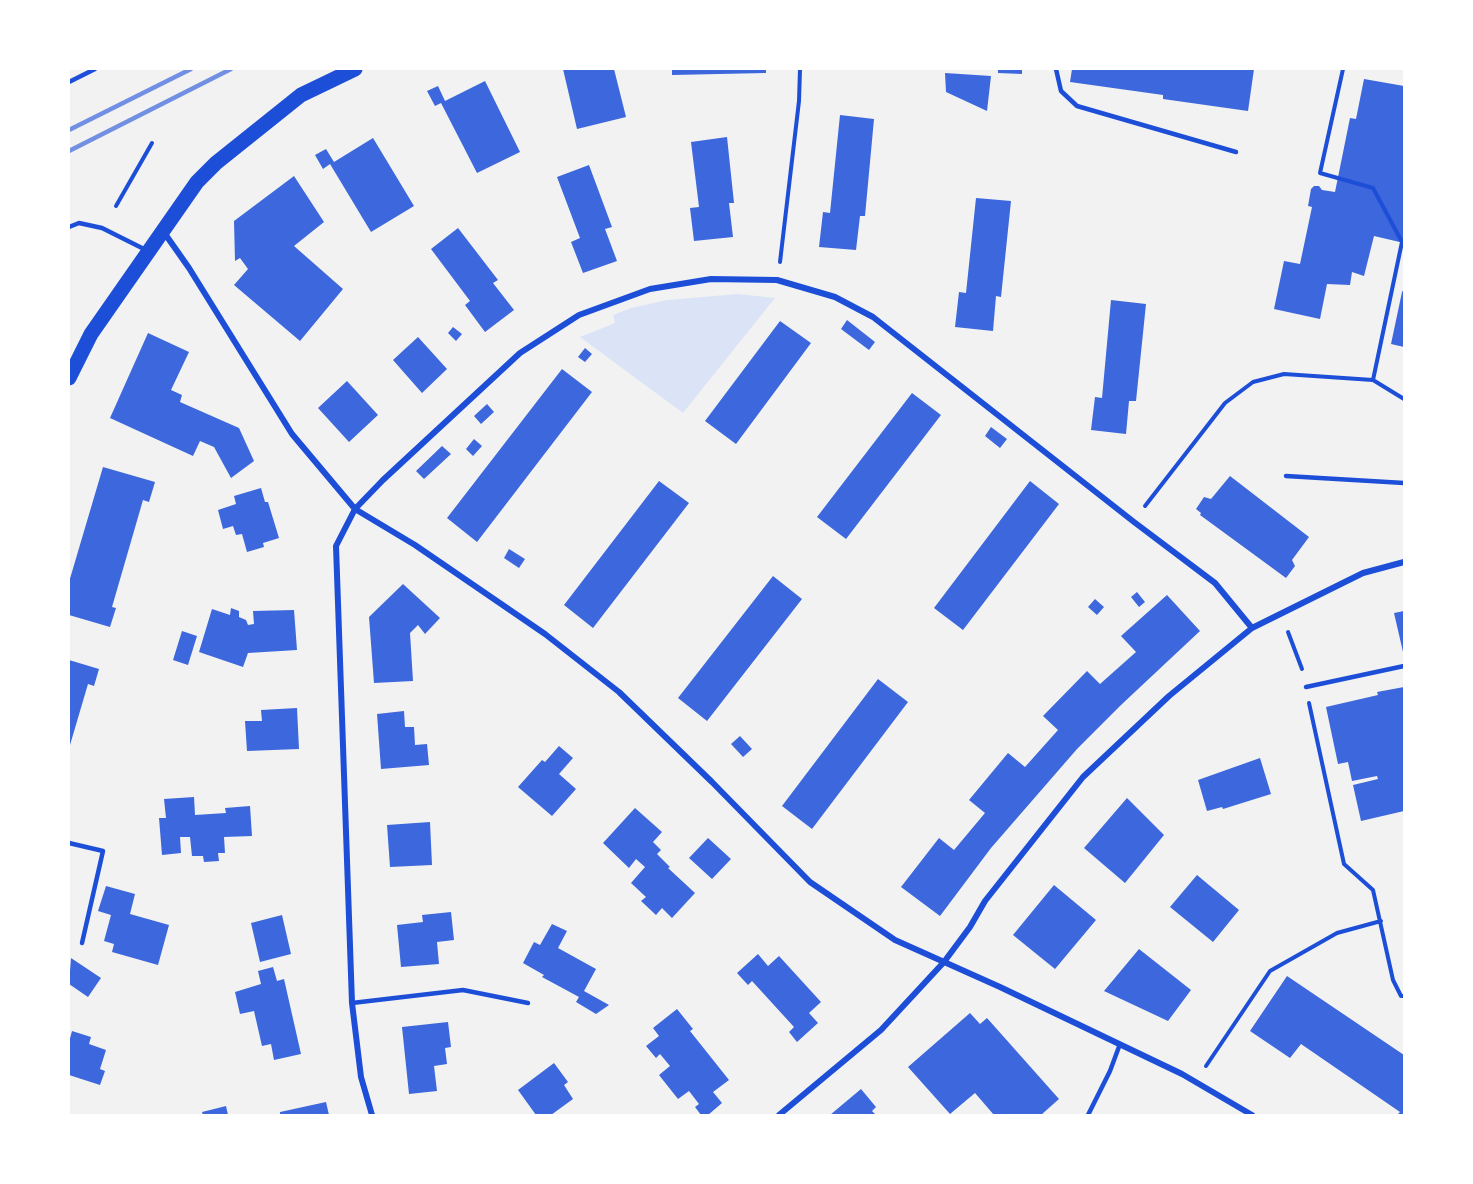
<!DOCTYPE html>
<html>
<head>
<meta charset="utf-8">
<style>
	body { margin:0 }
	#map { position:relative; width:1473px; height:1184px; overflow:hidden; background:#f2f2f2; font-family:"Source Serif 4",serif }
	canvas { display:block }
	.frame { position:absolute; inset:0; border:70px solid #fff; pointer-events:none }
</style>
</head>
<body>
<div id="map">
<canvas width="1473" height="1184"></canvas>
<div class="frame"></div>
</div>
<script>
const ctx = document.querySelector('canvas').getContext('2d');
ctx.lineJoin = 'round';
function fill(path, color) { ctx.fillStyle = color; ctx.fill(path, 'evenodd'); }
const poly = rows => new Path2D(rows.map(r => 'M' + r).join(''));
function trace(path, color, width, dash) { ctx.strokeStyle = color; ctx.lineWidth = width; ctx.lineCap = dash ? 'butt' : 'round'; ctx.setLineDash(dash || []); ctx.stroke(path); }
const green = poly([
	[738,294,775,298,683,413,580,337,615,323,613,315,631,308,667,300]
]);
const building = poly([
	[563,69,614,69,626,117,577,129],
	[672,69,766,69,766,73,672,75],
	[998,69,1022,69,1022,74,998,73],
	[1072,69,1254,69,1248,111,1163,99,1163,95,1070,82],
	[945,73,991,76,987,111,946,92],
	[1364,79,1404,86,1404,243,1374,236,1364,276,1352,272,1350,285,1327,284,1320,319,1274,309,1284,261,1300,264,1312,207,1308,206,1311,189,1314,186,1319,186,1322,190,1335,192,1350,118,1356,119],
	[485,81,520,152,477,173,441,103,435,106,427,91,438,86,445,101],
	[840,115,874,119,865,216,860,216,856,250,819,247,823,212,830,213],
	[727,137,734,203,729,203,733,237,694,241,690,208,699,207,691,142],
	[373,138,414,206,371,232,330,164,323,169,315,155,326,149,334,162],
	[589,165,612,227,605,229,617,261,583,273,571,242,580,238,557,177],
	[294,176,324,222,294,246,343,289,300,341,234,285,248,269,240,258,235,261,234,221],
	[976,198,1011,201,1001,297,996,296,993,331,955,327,959,292,966,293],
	[458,228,498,280,493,283,514,310,485,332,465,305,470,301,431,249],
	[1404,289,1404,347,1391,344,1402,292],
	[1111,300,1146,304,1136,401,1129,401,1126,434,1091,430,1095,397,1102,398],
	[847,320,875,342,869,350,841,329],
	[780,321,811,343,736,444,705,421],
	[453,327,462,334,456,341,448,333],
	[148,333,189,352,171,390,182,395,180,402,239,428,254,461,231,478,214,447,200,441,193,456,110,418],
	[418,337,447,369,422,393,393,360],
	[585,348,592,354,585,362,578,357],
	[562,369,592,392,477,542,447,518],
	[347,381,378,415,349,442,318,408],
	[912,393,941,415,846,539,817,517],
	[487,404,494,412,481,424,474,416],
	[991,427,1007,439,1000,448,985,436],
	[474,439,482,446,473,456,466,449],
	[442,446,451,454,424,479,416,471],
	[103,467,155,482,149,502,143,500,112,607,116,608,110,627,69,615,69,582],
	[1230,476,1309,537,1292,560,1295,566,1286,578,1200,515,1201,513,1196,509,1204,497,1211,499],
	[659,481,689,503,593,628,564,605],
	[1030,481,1059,504,963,630,934,608],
	[261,488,265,502,268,502,279,538,263,543,264,547,247,552,242,534,236,535,233,526,223,529,218,510,236,504,234,496],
	[509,549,525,559,519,568,504,558],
	[773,576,802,599,707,721,678,698],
	[403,584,440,618,425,634,418,625,410,633,413,681,374,683,369,617],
	[1137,592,1145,602,1139,607,1131,597],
	[1167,595,1200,631,1121,705,1077,749,991,848,940,916,901,887,939,838,954,850,985,813,969,800,1008,753,1025,767,1058,730,1043,716,1087,671,1100,684,1136,652,1121,636],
	[1095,599,1104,607,1097,615,1088,607],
	[231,608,239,611,239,617,246,620,248,625,254,624,253,611,294,610,297,650,248,653,243,667,199,652,212,609,230,615],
	[1404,611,1404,652,1403,652,1394,613],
	[182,631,197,636,188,665,173,660],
	[69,660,99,669,94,686,88,684,70,745],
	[878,679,908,702,812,829,782,806],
	[1404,687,1404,811,1361,821,1353,785,1378,779,1377,776,1352,781,1348,762,1338,764,1326,707,1378,695,1377,692],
	[297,708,299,749,247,751,245,721,262,721,261,710],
	[404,711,405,727,414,727,415,745,427,744,429,765,381,769,377,714],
	[740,736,752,749,743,757,731,744],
	[559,746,573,758,559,774,576,789,552,816,518,787,542,760,545,762],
	[1260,758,1271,794,1223,809,1222,807,1207,811,1198,780],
	[194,797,195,815,226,813,225,808,250,806,252,836,224,837,225,853,218,853,219,861,204,862,203,856,192,856,190,837,180,837,181,853,162,855,159,818,166,818,164,799],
	[1127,798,1164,835,1125,883,1084,848],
	[635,808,662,832,653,842,661,850,657,854,670,867,668,868,695,893,672,918,662,908,656,915,641,901,646,897,631,883,645,867,636,859,629,868,603,843],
	[430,822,432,865,390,867,387,825],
	[708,838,731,859,712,879,689,858],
	[1197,875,1239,910,1213,942,1170,907],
	[1054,885,1096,920,1055,969,1013,935],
	[106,886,135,894,130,914,169,925,158,965,112,952,114,944,104,941,111,915,98,911],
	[451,912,454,940,437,942,439,964,401,967,397,925,423,922,422,915],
	[282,915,291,954,260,962,251,923],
	[552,924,567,931,558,948,596,969,584,991,609,1005,596,1014,576,1002,579,997,542,977,544,975,523,963,534,942,540,945],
	[1139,949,1191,990,1168,1021,1104,991],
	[758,954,768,966,779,956,821,1002,809,1013,818,1023,797,1042,789,1032,794,1027,752,981,748,985,737,973],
	[71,958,101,978,88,997,69,984],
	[273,967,277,981,284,979,301,1054,274,1060,271,1044,262,1046,254,1011,240,1014,235,992,261,984,258,971],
	[1287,976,1404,1055,1404,1115,1397,1115,1400,1112,1301,1044,1290,1058,1250,1031],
	[677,1009,693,1029,690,1031,729,1080,713,1092,722,1103,708,1115,701,1115,695,1107,699,1104,689,1091,678,1099,659,1075,670,1066,660,1054,656,1058,646,1046,659,1036,653,1028],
	[970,1013,980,1024,987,1018,1059,1099,1041,1115,994,1115,975,1093,950,1114,908,1067],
	[448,1022,451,1047,445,1048,447,1064,434,1066,437,1091,409,1094,402,1027],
	[72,1031,91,1037,89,1044,106,1050,100,1069,105,1071,100,1085,69,1075,69,1042],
	[554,1063,568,1082,564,1085,573,1099,551,1115,536,1115,518,1090],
	[861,1089,876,1107,872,1111,876,1115,830,1115],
	[326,1102,329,1115,280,1115,280,1112],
	[226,1106,228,1115,203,1115,202,1112]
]);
const path = poly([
	[1343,69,1320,173,1373,188,1402,242,1373,380],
	[116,206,152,143],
	[780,262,799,101,800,69],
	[1145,506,1225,403,1253,382,1284,374,1373,380,1404,399],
	[1288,632,1302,669],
	[1309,703,1344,864,1373,890,1393,980,1401,996,1404,996],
	[1206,1066,1270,971,1337,933,1381,921]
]);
const service = poly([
	[1056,69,1061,91,1077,106,1236,152],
	[69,82,95,69],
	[69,227,79,223,102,228,146,250],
	[1286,476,1404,483],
	[1306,687,1404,666],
	[69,843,103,851,82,943],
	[352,1003,463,990,528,1003],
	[1088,1115,1110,1071,1120,1044]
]);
const minor = poly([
	[163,231,189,268,292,434,355,509,415,545,545,634,619,692,712,782,810,882,895,940,1000,987,1182,1074,1252,1115],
	[372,1115,361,1077,352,1003,336,546,355,509,383,480,520,353,579,315,650,289,711,279,777,280,835,297,873,317,1134,522,1215,583,1252,628],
	[779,1115,881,1030,944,962,970,927,985,901,1083,777,1169,696,1252,628,1363,573,1404,562]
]);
const primary = poly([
	[69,378,91,334,197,182,216,163,301,95,355,69]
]);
const rail = poly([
	[69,130,191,69],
	[69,151,231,69]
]);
fill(green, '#dbe4f7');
fill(building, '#3d67dc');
trace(path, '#1d4ed8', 4);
trace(service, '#1d4ed8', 4.5);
trace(minor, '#1d4ed8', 6);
trace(primary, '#1d4ed8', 15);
trace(rail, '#7290e2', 4.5);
</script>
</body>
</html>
